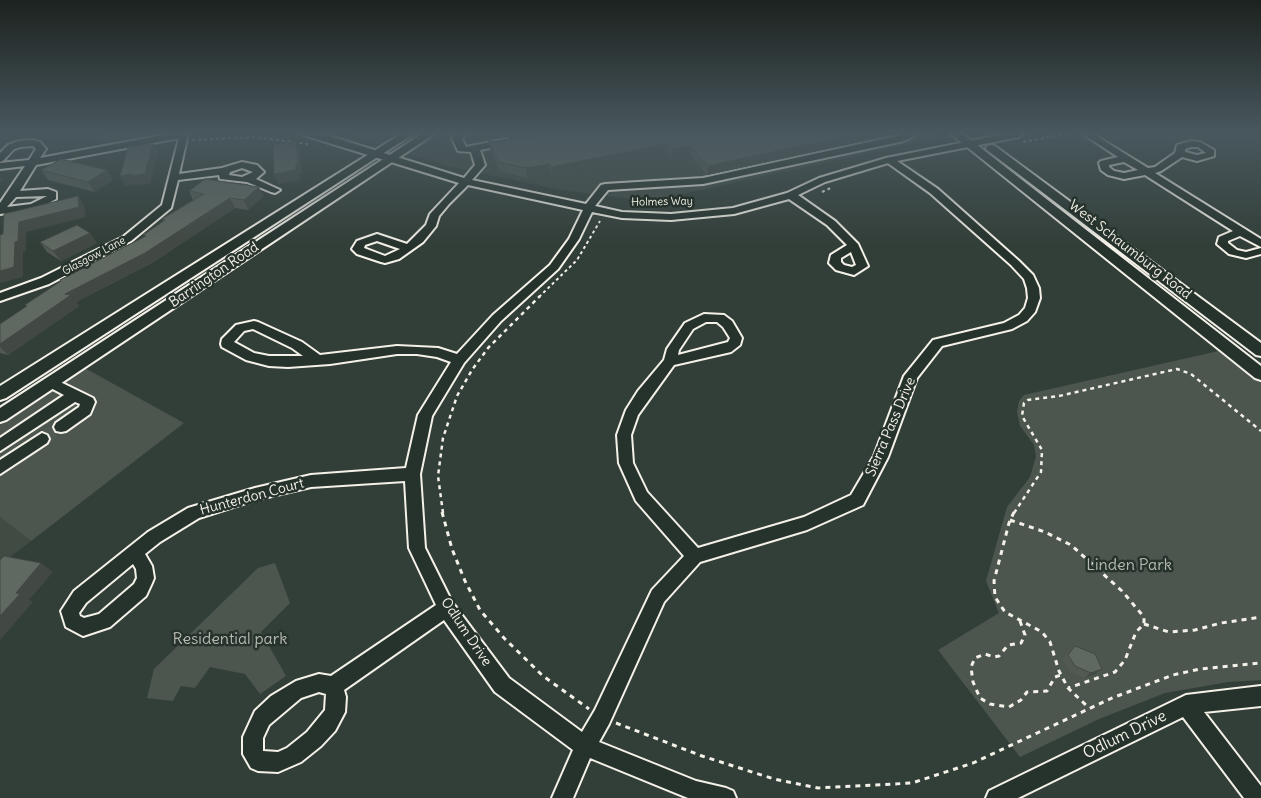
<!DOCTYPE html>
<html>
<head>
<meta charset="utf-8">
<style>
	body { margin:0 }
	canvas { display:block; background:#323e38 }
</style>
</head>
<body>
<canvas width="1261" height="798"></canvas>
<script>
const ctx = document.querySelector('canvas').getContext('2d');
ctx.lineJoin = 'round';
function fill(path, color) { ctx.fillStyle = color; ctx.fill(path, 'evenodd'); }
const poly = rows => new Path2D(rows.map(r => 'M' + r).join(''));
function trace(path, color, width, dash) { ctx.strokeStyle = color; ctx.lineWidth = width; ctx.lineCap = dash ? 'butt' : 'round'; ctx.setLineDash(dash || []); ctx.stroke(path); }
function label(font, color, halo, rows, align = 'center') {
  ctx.font = font + ' Delius,sans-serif'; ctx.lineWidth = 5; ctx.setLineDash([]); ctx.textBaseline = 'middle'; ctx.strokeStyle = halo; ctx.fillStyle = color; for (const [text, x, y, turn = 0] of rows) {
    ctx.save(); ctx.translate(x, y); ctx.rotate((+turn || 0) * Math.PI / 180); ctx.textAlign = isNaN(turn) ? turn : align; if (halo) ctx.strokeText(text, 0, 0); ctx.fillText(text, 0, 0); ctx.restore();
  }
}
const built = poly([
	[104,134,165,134,101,144],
	[347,134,936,134,940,138,650,201,560,190,448,166],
	[0,517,31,541,0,565]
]);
const green = poly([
	[1223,350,1261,380,1261,680,1228,682,1165,693,1099,719,1020,757,938,650,999,613,986,581,1007,507,1030,477,1036,456,1034,445,1020,426,1017,412,1019,401,1024,395],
	[81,366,184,423,31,541,0,517,0,419],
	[275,563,290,603,261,632,286,676,260,694,245,674,210,667,195,688,181,686,173,701,147,698,154,669,258,568]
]);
const minorTunnel = poly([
	[42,439,61,427]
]);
const pathFar2 = poly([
	[192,140,254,137,308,144],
	[1023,142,1066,134],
	[822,192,833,187],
	[539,297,577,260,600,221]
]);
const pathFar1 = poly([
	[443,513,438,476,443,438,457,396,472,370,488,348,540,296],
	[1014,513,1041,472,1042,450,1022,416,1024,403,1028,400,1059,396,1177,369,1191,374,1261,431]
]);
const path = poly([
	[442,512,452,549,465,581,480,610,504,638,543,676,589,709],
	[1014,512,1009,523,994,581,995,597,1005,612,1042,632,1050,642,1059,671,1068,688,1089,708],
	[1010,520,1045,532,1071,545,1122,591,1144,617,1144,624,1136,632,1125,660,1115,672,1068,688],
	[1020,621,1025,635,1021,643,1008,645,999,656,994,657,985,654,975,658,971,667,973,682,980,698,990,704,1009,707,1021,700,1027,692,1047,691,1055,677,1061,675],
	[1144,624,1169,632,1195,630,1221,623,1261,617],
	[616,723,702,756,774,779,818,788,912,783,973,763,1112,698,1173,675,1200,669,1261,663]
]);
const minor = poly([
	[169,134,188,134,179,174,222,168,242,162,257,165,264,172,256,179,280,190,275,193,271,192,247,182,220,179,219,175,178,180,171,208,131,241,49,284,0,301,0,293,41,278,123,237,162,205,179,138,36,165,20,191,48,189,56,192,56,199,38,209,0,214,0,203,25,166,0,169,0,163,29,160,36,149,33,146,20,147,14,149,3,161,0,162,0,153,8,145,19,141,33,140,40,142,46,149,40,158,169,134],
	[242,168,253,172,242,177,229,175,230,172,242,168],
	[47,196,31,204,7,207,16,197,47,196],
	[300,134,323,134,464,178,475,165,471,152,458,151,452,138,456,134,466,134,462,139,466,147,506,139,511,142,509,144,480,150,485,165,472,180,586,204,601,185,605,184,703,178,906,134,918,134,904,141,703,184,608,190,595,206,622,212,671,214,733,208,787,193,819,178,886,158,1005,134,1023,134,1019,137,897,161,938,189,1019,261,1033,275,1039,288,1040,298,1035,312,1027,321,1012,329,942,346,917,378,888,457,863,505,807,530,700,562,664,602,609,724,599,742,696,781,726,788,733,791,736,798,688,798,590,758,573,798,552,798,573,750,495,692,444,620,344,690,346,697,345,712,335,731,321,746,301,762,278,772,258,771,251,768,243,754,243,737,255,711,271,696,296,681,319,674,331,676,436,605,409,548,405,481,311,487,255,500,199,518,160,542,145,554,152,566,154,578,152,583,146,596,110,627,83,636,66,627,61,611,74,591,148,532,188,508,255,488,311,475,406,468,418,415,451,362,437,357,417,354,397,354,330,364,288,367,269,366,246,360,222,347,221,344,222,339,236,325,254,321,258,322,302,342,320,355,397,346,438,348,457,354,493,315,550,265,569,239,583,210,468,185,449,204,439,216,436,226,423,242,399,259,385,263,381,262,357,254,352,249,357,241,377,234,407,244,426,225,430,214,459,183,300,134],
	[888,163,930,193,1011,265,1024,279,1027,288,1028,298,1025,308,1019,315,1004,323,933,340,904,376,874,456,851,495,804,517,698,548,647,492,633,463,631,435,638,415,674,365,731,352,740,345,742,338,732,321,724,315,704,314,685,323,667,349,664,360,638,391,626,410,617,435,619,463,636,501,684,556,652,590,595,710,582,732,509,678,452,602,425,548,420,474,432,416,464,363,501,321,558,269,579,239,592,212,622,218,671,220,734,214,789,199,827,225,847,245,831,255,829,263,836,270,854,275,868,266,858,244,835,221,798,195,825,182,888,163],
	[377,241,400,249,385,256,364,248,365,245,377,241],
	[851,252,856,265,852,267,844,265,841,262,841,258,851,252],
	[706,322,717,322,723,327,730,338,728,342,678,355,679,350,693,329,706,322],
	[253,329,292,348,303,356,269,356,254,353,234,342,244,331,253,329],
	[133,564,136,569,137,578,134,584,99,614,84,618,80,616,79,613,86,603,133,564],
	[319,692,326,694,325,710,307,732,287,748,278,752,263,751,263,738,269,725,301,698,319,692],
	[1083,134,1093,134,1148,168,1155,167,1175,153,1177,145,1191,141,1200,142,1214,150,1214,156,1197,161,1182,157,1161,171,1155,173,1261,239,1261,247,1240,236,1228,241,1228,243,1237,250,1246,252,1261,248,1261,254,1246,258,1229,254,1217,244,1219,237,1233,231,1145,175,1124,179,1108,175,1101,170,1099,163,1101,161,1118,157,1083,134],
	[1191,147,1198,147,1206,153,1197,155,1185,152,1185,149,1191,147],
	[1124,162,1138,170,1124,173,1114,171,1109,167,1109,165,1124,162],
	[52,378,93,398,95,402,90,414,66,431,61,432,56,431,54,427,56,423,79,407,80,404,75,402,0,451,0,438,64,395,47,386,45,383,47,380,52,378],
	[42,433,47,435,49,439,47,443,0,474,0,460,42,433],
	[1261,686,1261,706,1204,712,1261,786,1261,798,1244,798,1183,717,1018,798,986,798,989,791,1186,695,1261,686]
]);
const major = poly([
	[401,134,413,134,6,398,0,400,0,386,401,134],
	[422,134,434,134,6,420,0,422,0,408,422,134],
	[951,134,963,134,1261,366,1261,380,1255,378,951,134],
	[991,145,995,146,1261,343,1261,356,1256,355,987,150,986,148,987,146,991,145]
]);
const wall = poly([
	[877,138,707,175,690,155,671,159,667,153,552,176,550,173,527,178,500,171,490,150,488,141,497,142],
	[41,170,113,180,94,192,48,180],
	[259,187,263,196,248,210,235,208,152,263,76,302,79,306,8,355,0,353,0,324,26,307,25,305,61,281,60,280,144,237,143,235,163,222,162,219,193,200,189,191],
	[40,242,97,243,61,261,47,252],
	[1075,646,1102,669,1095,674,1084,678,1069,671,1062,660,1069,652]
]);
const shadedWall = poly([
	[856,134,878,134,877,138,707,175,708,166],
	[296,141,300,151,302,174,299,174,300,180,278,184,274,174],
	[153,144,158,153,150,184,137,186,136,184,125,186,120,176,132,174],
	[667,144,667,153,552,176,551,167],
	[690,146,690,155,671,159,672,149],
	[549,164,550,173,527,178,526,168],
	[107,170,113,180,94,192,88,182],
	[0,177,3,181,0,183],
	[259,187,263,196,248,210,244,200],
	[78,196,84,206,86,217,26,232,26,251,23,252,23,277,0,283,0,271,15,242,19,222],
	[230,198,235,208,152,263,76,302,79,306,8,355,0,347,0,344,65,294],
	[90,233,97,243,61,261,53,251],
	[41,563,53,572,29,600,33,602,0,640,0,616,16,593],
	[1102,669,1095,674,1084,678,1091,673]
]);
const building = poly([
	[541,134,856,134,708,166,690,146,672,149,667,144,551,167,549,164,526,168,499,162,488,141,497,142,541,134],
	[296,141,298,164,296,165,296,170,274,174,273,145,296,141],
	[153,144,145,174,131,176,132,174,120,176,128,147,153,144],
	[61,159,107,170,88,182,41,170,61,159],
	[205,179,259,187,244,200,230,198,145,253,65,294,71,295,0,344,0,324,27,306,25,305,61,281,60,280,146,236,143,235,165,220,162,219,204,194,189,191,205,179],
	[78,196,79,207,19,222,18,241,15,242,14,267,0,271,0,235,3,234,4,214,78,196],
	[77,225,90,233,53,251,40,242,77,225],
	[4,556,41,563,16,593,20,594,0,616,0,560,4,556],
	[1075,646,1095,654,1102,669,1091,673,1075,666,1068,655,1075,646]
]);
const farStreetnames = [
	["Holmes Way",662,202,-1],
	["Glasgow Lane",94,256,-28]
];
const streetNames = [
	["West Schaumburg Road",1130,250,38],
	["Barrington Road",214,275,-34],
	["Sierra Pass Drive",891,427,-67],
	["Hunterdon Court",252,497,-15],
	["Odlum Drive",466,632,56]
];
const nearParknames = [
	["Linden Park",1129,565],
	["Residential park",230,639]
];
const nearStreetnames = [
	["Odlum Drive",1125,735,-26]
];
fill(built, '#404b44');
fill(green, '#4c564f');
trace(minorTunnel, '#4f5952', 14, [14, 7]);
trace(minor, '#f4f1e8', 4);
trace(major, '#f4f1e8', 4);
trace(pathFar2, '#f4f1e8', 2, [3, 3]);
trace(pathFar1, '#f4f1e8', 2.5, [4, 4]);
trace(path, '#f4f1e8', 3, [5, 5]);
fill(minor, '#26332d');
fill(major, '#26332d');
fill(wall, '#525953');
fill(shadedWall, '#424944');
fill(building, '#5f6861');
trace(building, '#424944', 1);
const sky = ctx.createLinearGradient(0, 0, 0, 246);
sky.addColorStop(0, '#1c221f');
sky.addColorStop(0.54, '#49585e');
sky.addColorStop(1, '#49585e00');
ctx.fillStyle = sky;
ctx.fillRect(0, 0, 1261, 246);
label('11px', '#f4f1e8', '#26332d', farStreetnames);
label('14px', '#f4f1e8', '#26332d', streetNames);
label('16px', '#b9bbb2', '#26332d', nearParknames);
label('16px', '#f4f1e8', '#26332d', nearStreetnames);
</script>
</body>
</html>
